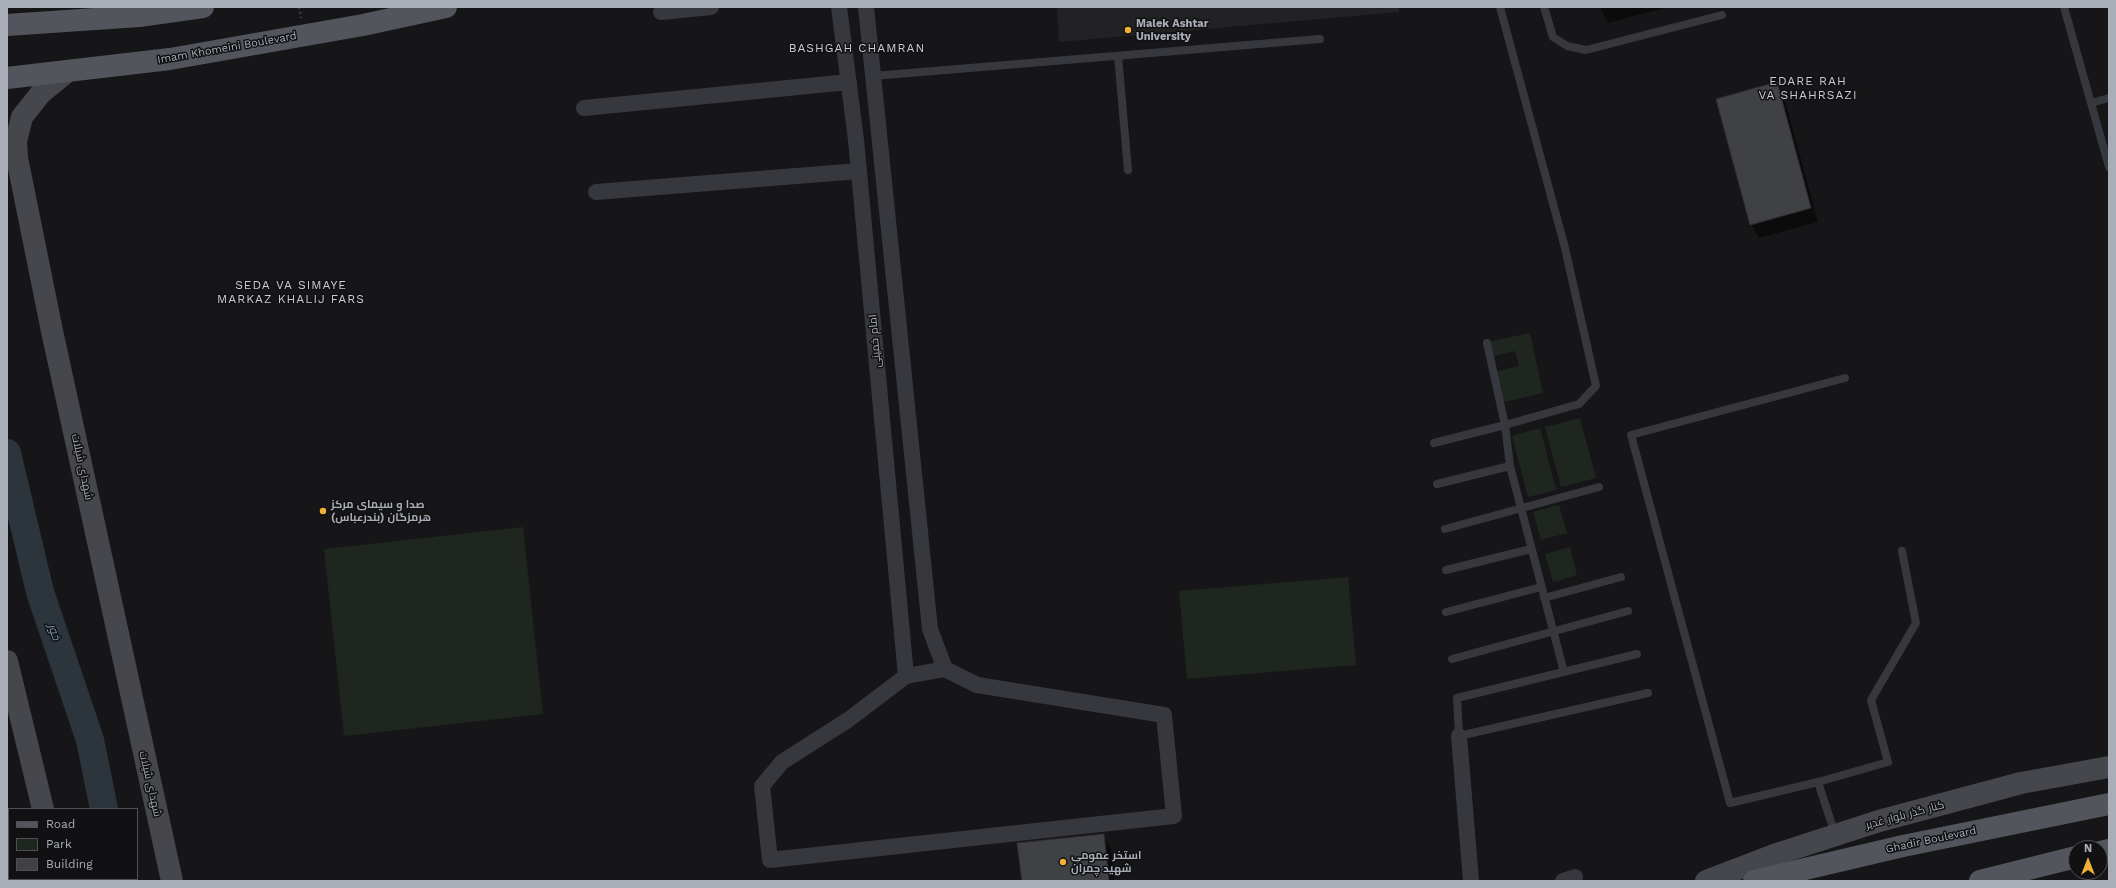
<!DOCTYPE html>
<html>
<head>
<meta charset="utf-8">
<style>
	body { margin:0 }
	#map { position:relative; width:2116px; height:888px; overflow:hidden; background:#161618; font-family:"Work Sans",sans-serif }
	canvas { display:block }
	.frame { position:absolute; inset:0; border:8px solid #a8adb8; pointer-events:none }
	.legend { position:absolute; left:8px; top:808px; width:130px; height:72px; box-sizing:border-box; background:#111113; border:1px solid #4d4f55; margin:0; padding:5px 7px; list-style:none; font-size:12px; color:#a8adb8 }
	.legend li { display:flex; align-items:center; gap:8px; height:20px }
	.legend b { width:20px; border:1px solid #4d4f55 }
	.north { position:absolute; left:2068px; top:840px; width:40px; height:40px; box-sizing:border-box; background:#111113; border:1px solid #4d4f55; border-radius:50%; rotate:0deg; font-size:11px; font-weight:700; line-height:16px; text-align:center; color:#a8adb8 }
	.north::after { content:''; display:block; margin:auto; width:14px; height:18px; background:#f2b134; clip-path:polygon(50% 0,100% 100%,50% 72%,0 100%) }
</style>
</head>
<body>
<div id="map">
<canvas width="2116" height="888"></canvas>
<div class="frame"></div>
<ul class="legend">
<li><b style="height:5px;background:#53555c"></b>Road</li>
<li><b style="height:11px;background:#1e261f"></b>Park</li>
<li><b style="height:11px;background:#404145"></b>Building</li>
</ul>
<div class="north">N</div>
</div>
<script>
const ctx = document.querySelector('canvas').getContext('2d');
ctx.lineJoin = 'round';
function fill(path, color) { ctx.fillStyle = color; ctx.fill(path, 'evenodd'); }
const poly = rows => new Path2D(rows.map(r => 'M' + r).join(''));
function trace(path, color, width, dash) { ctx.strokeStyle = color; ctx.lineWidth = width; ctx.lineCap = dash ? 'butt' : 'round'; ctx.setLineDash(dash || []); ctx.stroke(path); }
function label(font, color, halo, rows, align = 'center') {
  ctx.font = font + ' "Work Sans",Cairo,sans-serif'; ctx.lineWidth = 3; ctx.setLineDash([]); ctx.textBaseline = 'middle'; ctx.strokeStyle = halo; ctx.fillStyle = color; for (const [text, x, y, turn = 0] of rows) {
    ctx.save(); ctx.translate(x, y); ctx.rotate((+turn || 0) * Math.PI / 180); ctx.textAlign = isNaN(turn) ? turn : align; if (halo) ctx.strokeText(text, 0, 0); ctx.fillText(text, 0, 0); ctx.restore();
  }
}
const built = poly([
	[1057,7,1399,7,1399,12,1059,42]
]);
const green = poly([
	[1530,333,1543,393,1500,403,1494,372,1519,366,1515,351,1490,357,1487,342],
	[1580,418,1596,478,1561,487,1545,427],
	[1540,428,1556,490,1528,497,1512,436],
	[1559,505,1567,533,1541,540,1533,512],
	[523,527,543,714,344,736,324,549],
	[1570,547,1577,575,1553,582,1545,554],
	[1348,577,1356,665,1187,679,1179,591]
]);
const shadow = poly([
	[1600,7,1668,7,1608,23],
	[1777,84,1784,97,1818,222,1759,238,1751,224],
	[1103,835,1111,849,1114,881,1023,881]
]);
const river = poly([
	[7,453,40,592,90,740,104,809],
	[119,879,119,881]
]);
const building = poly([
	[1777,82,1811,208,1750,225,1716,99,1777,82],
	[1104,834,1109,881,1022,881,1017,843,1104,834]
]);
const path = poly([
	[299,7,301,18]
]);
const lane = poly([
	[1500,7,1565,248,1596,386,1579,404,1505,425,1510,466,1564,672],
	[1544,7,1553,37,1567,46,1586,50,1722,15],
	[2064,7,2109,167],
	[1118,56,1128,170],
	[873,76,1320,39],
	[2091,103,2109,98],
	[1434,443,1505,425,1487,343],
	[1437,484,1510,466],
	[1445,529,1599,487],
	[1446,570,1531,549],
	[1544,598,1621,577],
	[1446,612,1541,587],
	[1637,654,1457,698,1459,736,1648,693],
	[1452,659,1628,611],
	[1818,782,1730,803,1631,435,1845,378],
	[1835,834,1818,782,1888,762,1871,700,1916,623,1902,551]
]);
const street = poly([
	[839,7,856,140,906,676],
	[866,7,930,629,945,669],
	[661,12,711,7],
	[584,108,849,82],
	[596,192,859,171],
	[945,669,977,685,1164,715,1174,816,770,860,762,786,782,762,848,720,906,676,945,669],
	[1459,736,1471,881],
	[1563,881,1575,877]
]);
const secondary = poly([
	[68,71,41,93,22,117,16,141,17,158,52,331,172,881],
	[7,661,43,809],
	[60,879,60,881],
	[1706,881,1774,855,1879,821,2021,783,2109,767]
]);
const primary = poly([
	[7,25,139,16,203,7],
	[7,78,170,59,363,25,446,7],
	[2100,852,2109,850],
	[1754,881,1903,846,2109,804],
	[1980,881,2076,857]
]);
const markers = [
	[1128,30,4,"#f2b134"],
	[323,511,4,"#f2b134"],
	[1063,862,4,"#f2b134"]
];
const poiNames = [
	["Malek Ashtar",1136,24],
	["University",1136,37],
	["صدا و سیمای مرکز",331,505],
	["هرمزگان (بندرعباس)",331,518],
	["استخر عمومی",1071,856],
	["شهید چمران",1071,869]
];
const streetNames = [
	["Imam Khomeini Boulevard",227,48,-10],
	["امام خمینی",875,341,-95],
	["شهدای شیلات",82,467,78],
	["شهدای شیلات",150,784,77],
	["کنار گذر بلوار غدیر",1905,815,-15],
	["Ghadir Boulevard",1931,840,-12]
];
const neighbourhoodNames = [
	["BASHGAH CHAMRAN",857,48],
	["EDARE RAH",1808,81],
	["VA SHAHRSAZI",1808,95],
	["SEDA VA SIMAYE",291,285],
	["MARKAZ KHALIJ FARS",291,299]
];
const waterNames = [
	["خور",54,632,71]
];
fill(built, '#222225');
fill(green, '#1e261f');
fill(shadow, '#0007');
trace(river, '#2c353c', 28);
fill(building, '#404145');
trace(building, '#303034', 1);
trace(path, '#3d3f44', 2.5, [2, 3]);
trace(lane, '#37383d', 8);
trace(street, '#37383d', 16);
trace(secondary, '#45474d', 22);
trace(primary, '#53555c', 22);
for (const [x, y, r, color] of markers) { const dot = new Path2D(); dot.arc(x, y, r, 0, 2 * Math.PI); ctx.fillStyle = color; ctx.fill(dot); trace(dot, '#111113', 1.5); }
label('bold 11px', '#a8adb8', '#111113', poiNames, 'left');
label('11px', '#a8adb8', '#111113', streetNames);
ctx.letterSpacing = '1px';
label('12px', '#c9ccd4', '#111113', neighbourhoodNames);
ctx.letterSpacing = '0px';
label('italic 12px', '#7f9bb3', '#111113', waterNames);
</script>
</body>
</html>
